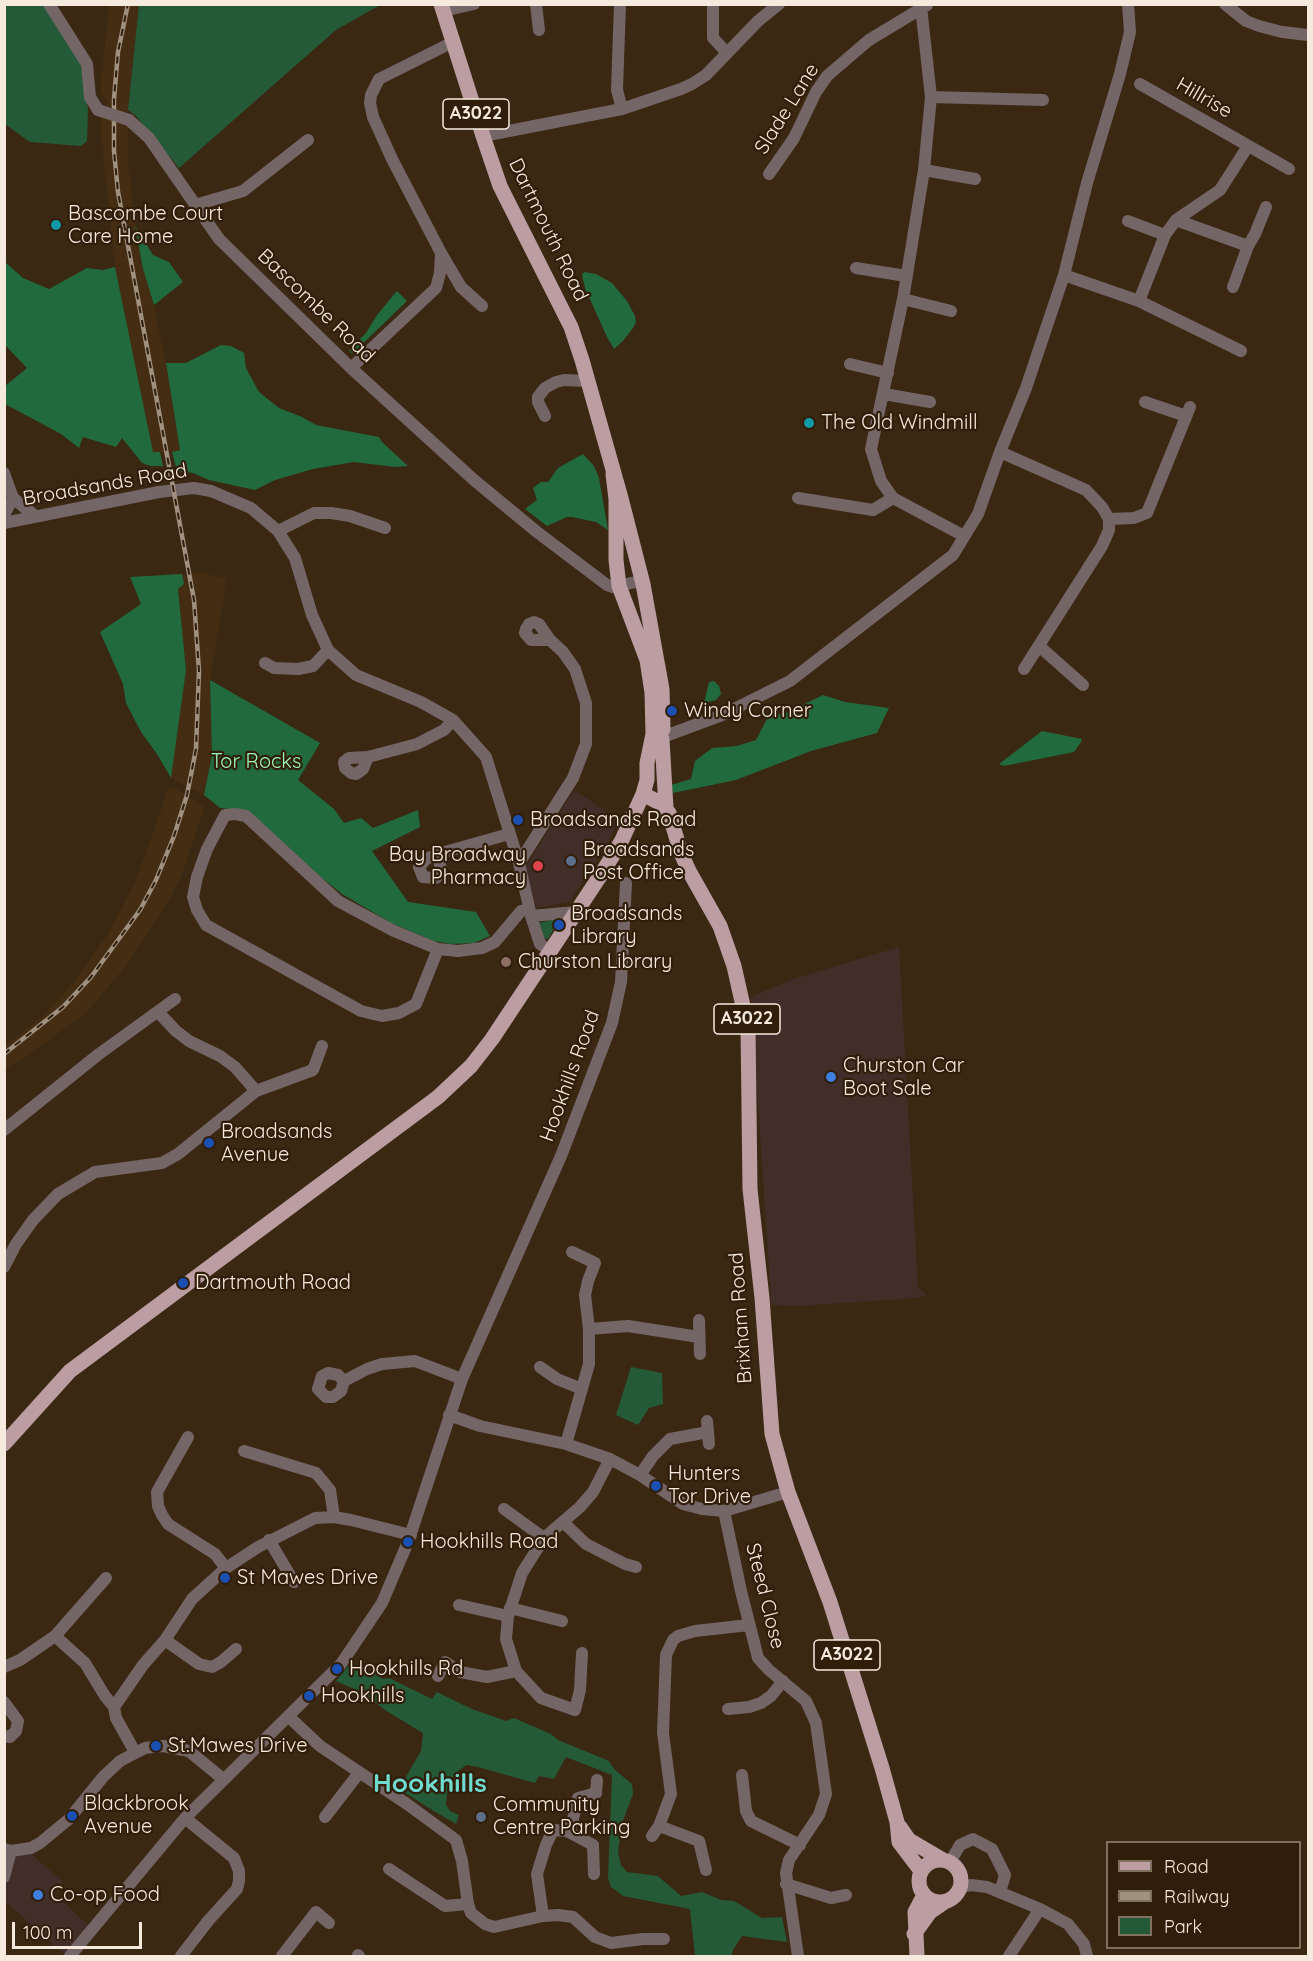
<!DOCTYPE html>
<html>
<head>
<meta charset="utf-8">
<style>
	body { margin:0 }
	#map { position:relative; width:1313px; height:1961px; overflow:hidden; background:#3a2813; font-family:Quicksand,sans-serif }
	canvas { display:block }
	.frame { position:absolute; inset:0; border:6px solid #f6eade; pointer-events:none }
	.legend { position:absolute; left:1106px; top:1841px; width:195px; height:108px; box-sizing:border-box; background:#301e0a; border:2px solid #7f705f; margin:0; padding:8px 10px; list-style:none; font-size:18px; color:#f6eade }
	.legend li { display:flex; align-items:center; gap:12px; height:30px }
	.legend b { width:30px; border:2px solid #7f705f }
	.scale { position:absolute; left:12px; top:1922px; width:130px; height:27px; box-sizing:border-box; border:3px solid #f6eade; border-top:0; padding-left:8px; font-size:18px; line-height:21px; white-space:nowrap; color:#f6eade; -webkit-text-stroke:4px #301e0a; paint-order:stroke }
</style>
</head>
<body>
<div id="map">
<canvas width="1313" height="1961"></canvas>
<div class="frame"></div>
<ul class="legend">
<li><b style="height:8px;background:#bb9da2"></b>Road</li>
<li><b style="height:8px;background:#9f9080"></b>Railway</li>
<li><b style="height:16px;background:#245a37"></b>Park</li>
</ul>
<div class="scale">100 m</div>
</div>
<script>
const ctx = document.querySelector('canvas').getContext('2d');
ctx.lineJoin = 'round';
function fill(path, color) { ctx.fillStyle = color; ctx.fill(path, 'evenodd'); }
const poly = rows => new Path2D(rows.map(r => 'M' + r).join(''));
function trace(path, color, width, dash) { ctx.strokeStyle = color; ctx.lineWidth = width; ctx.lineCap = dash ? 'butt' : 'round'; ctx.setLineDash(dash || []); ctx.stroke(path); }
function label(font, color, halo, rows, align = 'center') {
  ctx.font = font + ' Quicksand,sans-serif'; ctx.lineWidth = 4.5; ctx.setLineDash([]); ctx.textBaseline = 'middle'; ctx.strokeStyle = halo; ctx.fillStyle = color; for (const [text, x, y, turn = 0] of rows) {
    ctx.save(); ctx.translate(x, y); ctx.rotate((+turn || 0) * Math.PI / 180); ctx.textAlign = isNaN(turn) ? turn : align; if (halo) ctx.strokeText(text, 0, 0); ctx.fillText(text, 0, 0); ctx.restore();
  }
}
const commercial = poly([
	[574,790,618,820,609,841,570,902,536,908,525,868],
	[899,947,918,1288,927,1295,917,1298,798,1306,770,1305,771,1297,751,997,793,979],
	[11,1851,31,1854,62,1881,62,1883,54,1893,92,1929,66,1956,5,1901,5,1877]
]);
const built = poly([
	[109,5,139,5,128,110,128,161,135,226,143,269,154,305,166,363,180,450,172,452,153,452,115,267,102,145,101,115,108,103,100,91],
	[201,573,227,578,210,680,212,755,204,795,171,778,186,670,178,589,184,584,182,574],
	[169,787,180,791,204,807,182,875,170,899,126,966,86,1013,24,1058,5,1069,5,1046,41,1018,75,981,110,931,136,880]
]);
const green = poly([
	[5,5,44,5,83,64,88,110,87,141,81,146,30,142,5,124],
	[139,5,380,5,336,30,179,168,135,115,128,110],
	[560,918,548,939,542,938,539,923],
	[631,1367,662,1373,663,1404,649,1408,638,1425,616,1415],
	[349,1665,356,1670,373,1672,383,1679,389,1678,432,1699,437,1692,472,1709,506,1721,514,1718,551,1734,558,1740,609,1761,614,1769,632,1784,633,1794,621,1826,618,1852,621,1865,627,1872,658,1876,681,1896,702,1892,721,1900,734,1901,762,1918,782,1917,787,1942,742,1936,733,1950,731,1956,695,1956,690,1909,623,1896,611,1887,608,1878,612,1775,566,1757,554,1779,539,1776,535,1783,478,1767,467,1765,459,1770,448,1783,446,1805,450,1811,459,1815,456,1824,437,1813,399,1789,421,1751,423,1733,388,1712,361,1692,336,1681]
]);
const forest = poly([
	[135,226,153,255,169,262,183,282,154,305,143,269],
	[5,262,23,278,49,289,87,268,103,270,115,267,153,452,160,452,163,466,151,466,142,463,122,438,116,447,83,437,79,448,61,434,5,404,5,386,27,368,5,345],
	[584,272,596,274,612,283,627,301,635,316,636,322,633,328,623,341,614,349,607,337,585,288,582,275],
	[397,291,407,301,352,354,349,350,366,333,377,315],
	[221,345,231,346,244,353,246,368,259,392,279,408,302,417,316,425,379,437,382,442,408,466,395,467,354,462,313,469,275,480,255,490,209,480,193,473,177,471,172,452,180,450,166,363,186,363],
	[583,454,594,466,599,478,608,530,596,522,572,517,567,517,547,526,525,509,537,500,533,488,541,482,548,482,558,468],
	[182,574,184,584,178,589,186,670,171,778,157,754,141,732,126,703,123,684,100,632,141,604,130,577],
	[210,680,320,743,298,780,334,809,344,823,361,818,373,828,418,810,420,827,372,851,408,902,476,912,490,936,474,943,451,944,434,941,393,924,342,894,317,874,249,811,220,808,204,795,212,755],
	[714,681,719,686,721,694,716,700,704,703,709,682],
	[823,695,845,702,889,708,877,733,811,751,736,780,673,793,671,785,691,779,695,761,712,748,737,746,756,740,768,717,788,712],
	[1042,731,1082,739,1081,742,1074,752,1004,766,999,764]
]);
const minor = poly([
	[49,4,87,64,90,97,98,110],
	[536,4,539,30],
	[620,4,617,90,622,109],
	[713,4,713,38,727,53],
	[1225,4,1246,21,1259,26,1282,32,1308,35],
	[921,7,931,97,924,170,903,299,871,449,881,481,893,498,964,536],
	[443,11,474,4],
	[1140,84,1289,169],
	[931,97,1043,100],
	[129,120,149,138,219,239,351,368,474,480,537,532,607,585,613,587,636,582,643,584],
	[483,136,622,109,681,89,692,84,706,75,758,21,779,4],
	[924,170,975,179],
	[769,174,794,138,816,92,827,76,869,40,927,5],
	[195,205,243,191,308,140],
	[1176,220,1248,246],
	[1128,221,1165,235],
	[441,253,461,287,482,306],
	[856,268,906,276],
	[1064,275,1139,301,1241,351],
	[1233,287,1248,246,1255,234,1266,207],
	[903,299,951,311],
	[1139,301,1165,235,1176,220,1220,190,1248,146],
	[850,364,888,373],
	[351,368,436,288,440,273,441,253,392,159,373,117,370,103,371,95,379,79,453,42],
	[884,394,930,402],
	[1145,402,1186,416],
	[545,416,538,402,538,397,545,388,556,382,564,380,587,381],
	[1000,452,1086,490,1102,507,1109,519,1109,530,1102,546,1024,669],
	[4,473,13,498,35,516],
	[798,498,873,510,893,498],
	[4,515,13,498],
	[1109,519,1134,518,1147,513,1190,407],
	[4,523,159,492,194,488,211,491,251,508,278,531,295,558,312,615,328,650,356,675,421,702,453,720,486,757,519,863,531,916,576,912],
	[278,531,314,513,331,513,350,516,385,528],
	[1039,646,1083,685],
	[265,663,274,668,298,669,313,666,328,650],
	[654,734,668,735,722,715,790,681,953,555,978,514,1000,452,1026,388,1064,275,1087,183,1120,74,1130,32,1128,4],
	[368,757,349,758,344,762,345,768,351,773,356,774,363,769,368,757,417,744,444,730,453,720],
	[438,854,441,870,436,878,423,877,419,867,426,859,438,854,509,834],
	[519,863,573,778,586,744,586,703,575,669,563,652,550,640,531,640,525,633,526,629,529,624,534,622,539,624,550,640],
	[531,916,540,944,551,951],
	[438,949,416,1004,399,1013,382,1016,361,1011,206,925,197,910,193,897,197,877,207,849,225,815,235,814,246,816,338,901,394,931,438,949,458,951,482,948,495,942,521,911,529,909],
	[158,1012,176,1031,189,1041,220,1056,235,1067,256,1091],
	[4,1130,99,1054,175,999],
	[4,1267,16,1244,33,1220,58,1194,95,1172,162,1163,178,1154,256,1091,313,1070,322,1046],
	[699,1320,700,1354],
	[589,1329,628,1326,699,1337],
	[540,1367,557,1379,582,1389],
	[344,1381,338,1375,328,1373,322,1376,318,1389,326,1397,333,1397,341,1391,344,1381,367,1369,382,1364,415,1361,462,1379],
	[449,1415,480,1426,566,1444,610,1459,640,1475,683,1504,702,1509,724,1511,788,1492],
	[707,1421,709,1444],
	[188,1437,157,1492,158,1506,162,1515,168,1524,215,1554,226,1568],
	[566,1444,589,1364,589,1329,585,1295,588,1281,595,1263,572,1252],
	[244,1451,316,1473,330,1490,334,1517],
	[640,1475,653,1456,670,1439,708,1432],
	[504,1509,544,1538],
	[724,1511,741,1591,758,1658,769,1670,806,1701,816,1723,826,1794,819,1815,789,1860,786,1873,798,1956],
	[563,1522,586,1544,625,1564,636,1567],
	[269,1540,294,1582],
	[459,1605,508,1616],
	[510,1608,562,1621],
	[55,1636,106,1578],
	[165,1640,199,1664,212,1667,221,1662,236,1649],
	[4,1667,20,1660,55,1636,85,1663,105,1696,114,1707],
	[516,1671,541,1698,575,1710,580,1690,582,1653],
	[438,1676,445,1662,460,1672,487,1677,516,1671,506,1639,508,1616,522,1573,544,1538,580,1507,593,1492,610,1459],
	[4,1702,18,1721,16,1731,10,1737,4,1736],
	[728,1709,749,1707,761,1703,771,1696,783,1681],
	[288,1716,320,1746,407,1804,456,1840,462,1861,468,1904,471,1913,485,1924,494,1927,543,1916,558,1915,573,1917,595,1937,611,1943,643,1939,664,1939],
	[135,1752,116,1718,114,1707,143,1665,165,1640,192,1599,226,1568,258,1547,315,1518,334,1517,351,1520,411,1535],
	[742,1775,746,1811,751,1821,800,1845],
	[325,1817,359,1773],
	[567,1831,593,1845,594,1874],
	[652,1836,659,1826],
	[4,1849,11,1851,31,1848,40,1843,69,1819,103,1777,120,1761,145,1748,163,1746,189,1751,223,1779],
	[950,1862,960,1845,973,1839,992,1849,1005,1875,1000,1892],
	[389,1869,445,1906,468,1904],
	[706,1870,699,1841,659,1826,671,1794,663,1733,666,1655,673,1640,678,1636,695,1631,749,1625],
	[4,1877,11,1851],
	[786,1884,831,1898,846,1895],
	[960,1887,971,1885,987,1887,1040,1909,1068,1924,1084,1944,1087,1956],
	[543,1916,537,1874,546,1845,553,1830,567,1831,572,1823,578,1798,596,1793,597,1780],
	[358,1955,359,1956],
	[70,1956,185,1818,341,1664,382,1603,408,1542,462,1379,561,1156,612,1023,621,982,626,883],
	[181,1956,208,1921,237,1889,239,1881,239,1871,234,1858,185,1818],
	[282,1956,316,1912,329,1923],
	[1009,1956,1040,1909]
]);
const major = poly([
	[441,4,483,136,500,186,571,327,582,360,621,498,643,584,662,689,663,729],
	[662,739,666,808],
	[643,794,660,803,669,813,681,853,689,871,720,926,734,966,748,1028,750,1189,762,1298,772,1434,788,1492,830,1602,882,1768,897,1822,899,1842,921,1871],
	[4,1444,70,1371,438,1097,454,1082,471,1066,492,1039,602,873,621,842,643,794,647,780,647,763,653,734,652,693,647,660,619,586,616,560,616,499,613,474],
	[900,1827,909,1840,943,1860],
	'919 1881a21 21 0 1 1 42 0a21 21 0 1 1-42 0Z',
	[914,1934,930,1912,946,1901],
	[917,1956,915,1912,924,1895]
]);
const rail = poly([
	[4,1054,63,1007,91,977,140,910,156,880,174,836,187,795,196,749,199,671,194,600,118,192,114,151,114,99,118,52,128,4]
]);
const minorBridge = poly([
	[98,110,129,120]
]);
const markers = [
	[56,225,6,"#0f9aa8"],
	[809,423,6,"#0f9aa8"],
	[672,711,6,"#1a4fb4"],
	[518,820,6,"#1a4fb4"],
	[571,861,6,"#5c6f8a"],
	[538,866,6,"#e0444e"],
	[559,925,6,"#1a4fb4"],
	[506,962,6,"#8d6e63"],
	[831,1077,6,"#3f7fe0"],
	[209,1143,6,"#1a4fb4"],
	[183,1283,6,"#1a4fb4"],
	[656,1486,6,"#1a4fb4"],
	[408,1542,6,"#1a4fb4"],
	[225,1578,6,"#1a4fb4"],
	[337,1669,6,"#1a4fb4"],
	[309,1696,6,"#1a4fb4"],
	[156,1746,6,"#1a4fb4"],
	[72,1816,6,"#1a4fb4"],
	[481,1817,6,"#5c6f8a"],
	[38,1895,6,"#3f7fe0"]
];
const shields = [
	[476,114,66],
	[747,1019,66],
	[847,1655,66]
];
const shieldNames = [
	["A3022",476,114],
	["A3022",747,1019],
	["A3022",847,1655]
];
const streetNames = [
	["Hillrise",1204,98,30],
	["Slade Lane",787,109,-58],
	["Dartmouth Road",548,230,64],
	["Bascombe Road",316,306,44],
	["Broadsands Road",105,485,-10],
	["Hookhills Road",570,1076,-70],
	["Brixham Road",741,1318,-94],
	["Steed Close",765,1596,76]
];
const poiNames = [
	["Bascombe Court",68,214],
	["Care Home",68,237],
	["The Old Windmill",821,423],
	["Windy Corner",684,711],
	["Broadsands Road",530,820],
	["Broadsands",583,850],
	["Post Office",583,873],
	["Bay Broadway",526,855,"right"],
	["Pharmacy",526,878,"right"],
	["Broadsands",571,914],
	["Library",571,937],
	["Churston Library",518,962],
	["Churston Car",843,1066],
	["Boot Sale",843,1089],
	["Broadsands",221,1132],
	["Avenue",221,1155],
	["Dartmouth Road",195,1283],
	["Hunters",668,1474],
	["Tor Drive",668,1497],
	["Hookhills Road",420,1542],
	["St Mawes Drive",237,1578],
	["Hookhills Rd",349,1669],
	["Hookhills",321,1696],
	["St.Mawes Drive",168,1746],
	["Blackbrook",84,1804],
	["Avenue",84,1827],
	["Community",493,1805],
	["Centre Parking",493,1828],
	["Co-op Food",50,1895]
];
const parkNames = [
	["Tor Rocks",256,762]
];
const districtNames = [
	["Hookhills",430,1784]
];
fill(commercial, '#412e29');
fill(built, '#442d12');
fill(green, '#245a37');
fill(forest, '#206a3d');
trace(minor, '#746567', 12);
trace(major, '#bb9da2', 15);
trace(rail, '#9f9080', 4.5);
trace(rail, '#301e0a', 2, [7]);
trace(minorBridge, '#746567', 12);
for (const [x, y, r, color] of markers) { const dot = new Path2D(); dot.arc(x, y, r, 0, 2 * Math.PI); ctx.fillStyle = color; ctx.fill(dot); trace(dot, '#301e0a', 2); }
for (const [x, y, w] of shields) { const box = new Path2D(); box.roundRect(x - w / 2, y - 15, w, 30, 4.5); ctx.fillStyle = '#301e0a'; ctx.fill(box); trace(box, '#f6eade', 1.5); }
label('bold 18px', '#f6eade', null, shieldNames);
label('20px', '#f6eade', '#301e0a', streetNames);
label('20px', '#f6eade', '#301e0a', poiNames, 'left');
label('20px', '#9dfab9', '#301e0a', parkNames);
label('bold 26px', '#70dacf', '#301e0a', districtNames);
</script>
</body>
</html>
